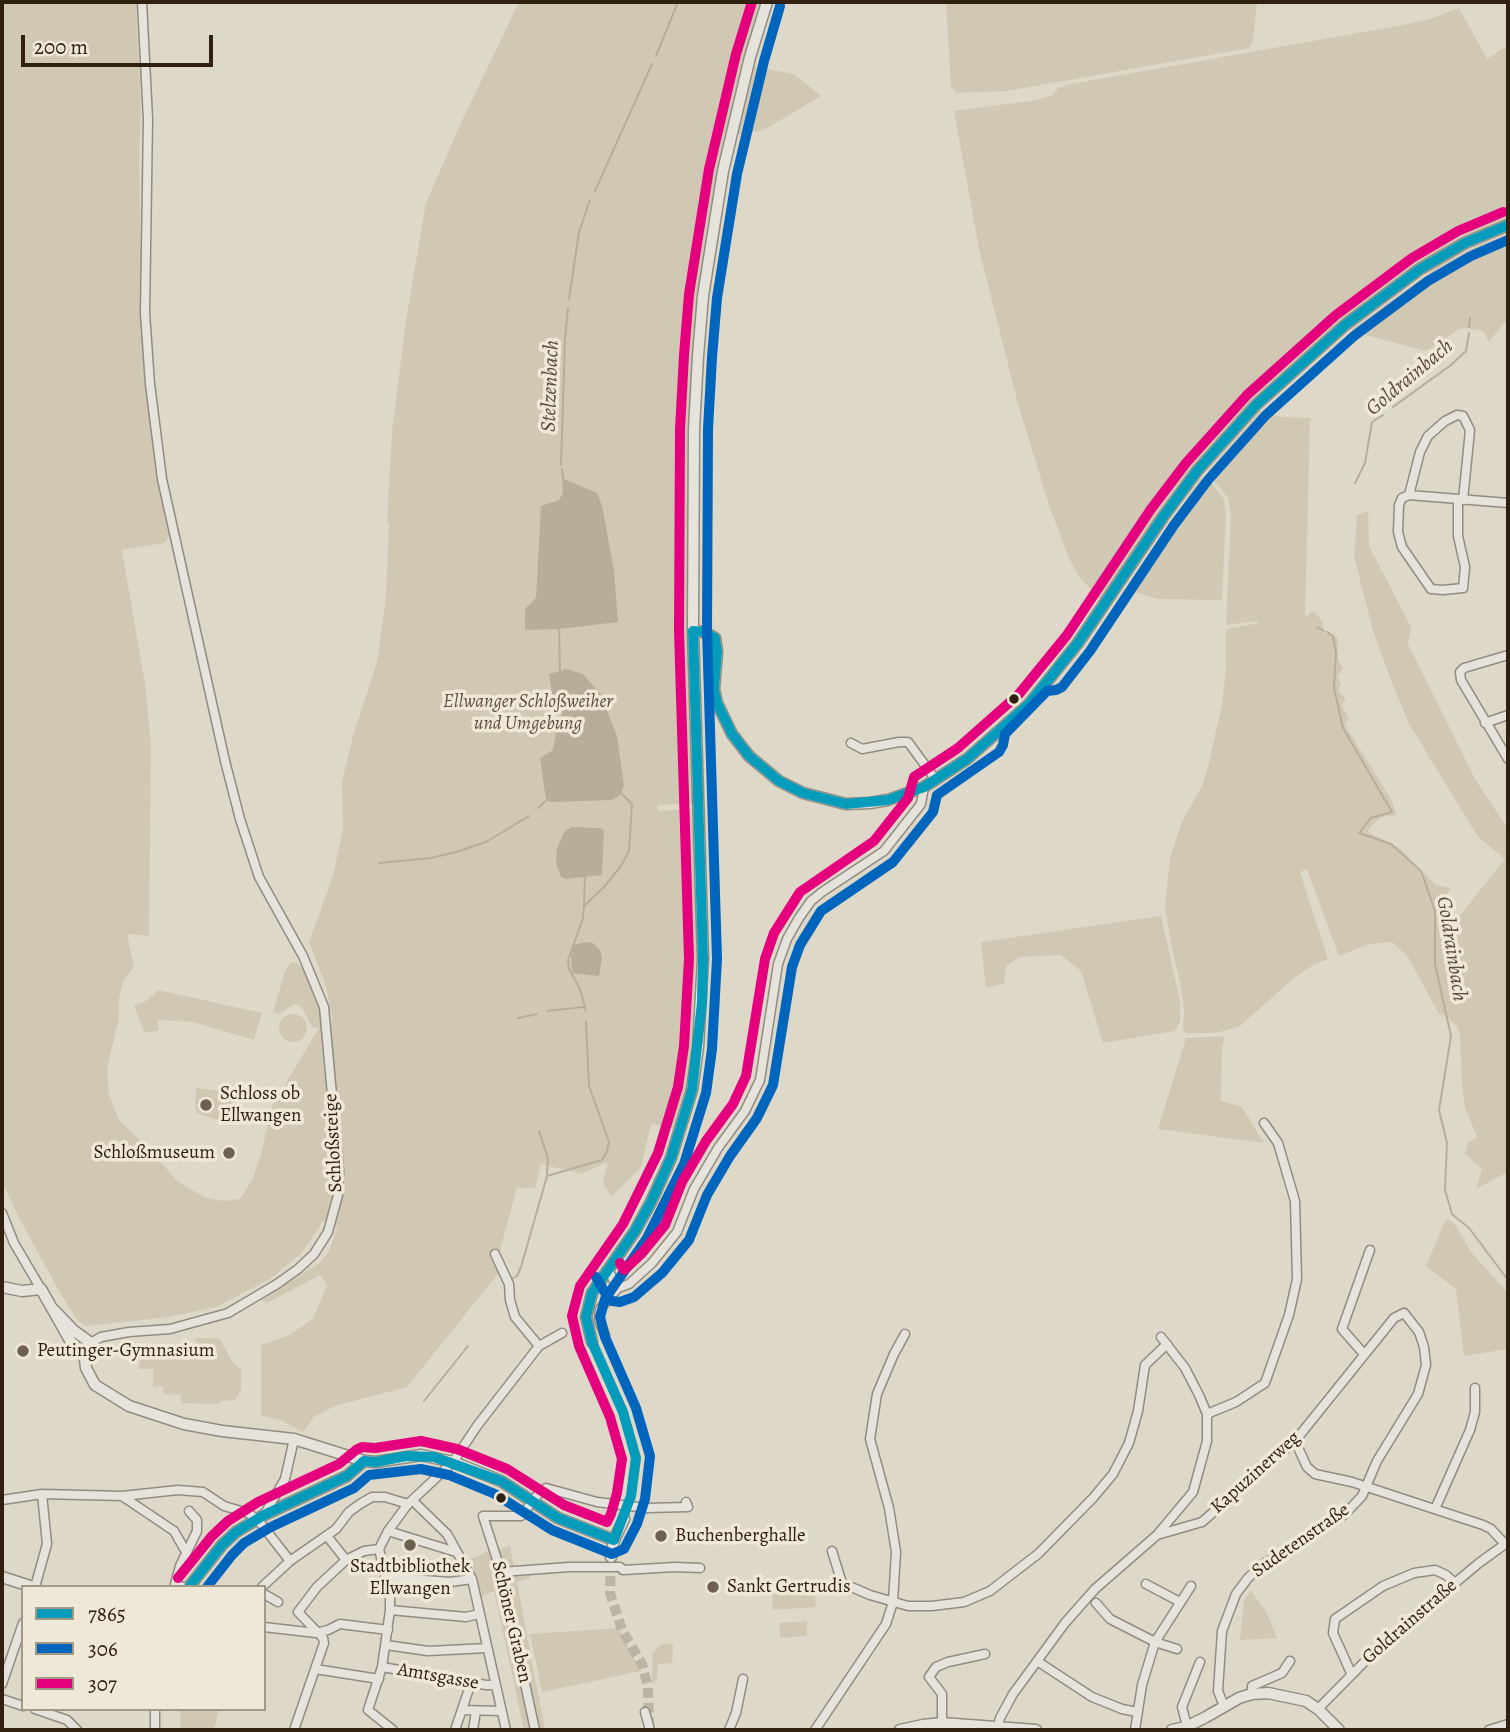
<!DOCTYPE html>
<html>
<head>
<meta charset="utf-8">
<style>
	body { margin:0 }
	#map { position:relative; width:1510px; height:1732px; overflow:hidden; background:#ded8c9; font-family:Alegreya,serif }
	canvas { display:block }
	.frame { position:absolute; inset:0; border:4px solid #2f2010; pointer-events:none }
	.legend { position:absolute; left:21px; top:1585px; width:245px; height:126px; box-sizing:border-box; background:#efe8d7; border:2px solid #a29887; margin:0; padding:9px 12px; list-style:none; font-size:21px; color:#2f2010 }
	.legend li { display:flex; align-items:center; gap:14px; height:35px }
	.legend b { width:35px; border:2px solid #a29887 }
	.scale { position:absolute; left:21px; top:35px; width:192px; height:32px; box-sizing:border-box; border:4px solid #2f2010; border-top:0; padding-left:9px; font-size:21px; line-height:24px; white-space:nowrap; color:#2f2010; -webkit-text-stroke:5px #efe8d7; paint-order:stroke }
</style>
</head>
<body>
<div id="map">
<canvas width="1510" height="1732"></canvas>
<div class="frame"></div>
<ul class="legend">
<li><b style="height:9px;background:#059bbb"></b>7865</li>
<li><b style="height:9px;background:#0065bd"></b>306</li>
<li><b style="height:9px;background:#e5007d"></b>307</li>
</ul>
<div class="scale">200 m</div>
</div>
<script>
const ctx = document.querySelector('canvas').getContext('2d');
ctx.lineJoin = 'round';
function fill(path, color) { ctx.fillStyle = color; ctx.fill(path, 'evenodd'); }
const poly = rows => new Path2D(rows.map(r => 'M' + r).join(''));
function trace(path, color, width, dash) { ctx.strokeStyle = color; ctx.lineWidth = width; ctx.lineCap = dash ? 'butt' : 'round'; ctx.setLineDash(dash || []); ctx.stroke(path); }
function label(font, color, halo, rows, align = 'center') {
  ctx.font = font + ' Alegreya,serif'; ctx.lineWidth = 7; ctx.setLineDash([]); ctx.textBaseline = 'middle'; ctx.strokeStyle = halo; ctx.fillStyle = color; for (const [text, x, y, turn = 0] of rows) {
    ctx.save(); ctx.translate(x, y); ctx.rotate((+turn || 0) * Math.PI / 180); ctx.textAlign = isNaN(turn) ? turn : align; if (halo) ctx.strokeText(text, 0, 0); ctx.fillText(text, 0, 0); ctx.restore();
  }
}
const green = poly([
	[2,2,136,2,141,104,139,169,142,321,171,534,164,543,122,550,145,684,151,745,149,936,127,934,134,967,123,981,119,999,119,1019,107,1068,109,1095,119,1120,152,1152,177,1181,206,1198,224,1201,240,1199,252,1180,261,1155,272,1106,319,1028,312,1027,302,1007,294,1004,279,1014,273,1012,285,971,291,962,297,963,302,968,317,1000,322,1026,333,1022,326,986,309,942,333,876,343,829,342,782,353,736,377,662,386,598,389,522,387,522,392,431,406,321,426,203,460,125,519,2,762,2,744,65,794,74,821,96,764,130,724,137,707,230,699,306,694,429,698,805,671,804,658,806,658,811,691,809,698,920,689,1090,673,1128,651,1124,641,1167,611,1197,603,1182,608,1162,581,1174,541,1164,535,1188,517,1188,499,1254,505,1265,407,1387,335,1406,314,1417,303,1432,280,1420,261,1416,261,1345,289,1335,313,1319,327,1285,320,1275,267,1303,262,1300,320,1263,329,1251,338,1225,336,1226,323,1221,302,1253,270,1279,216,1307,169,1317,86,1326,78,1321,59,1291,18,1216,2,1181],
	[946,2,1257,2,1253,41,1249,48,1007,91,957,93,951,87],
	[1459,8,1487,59,1507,46,1508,48,1508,221,1486,228,1398,279,1346,320,1268,388,1223,432,1103,599,1101,600,1080,578,1069,558,1049,505,1018,404,979,249,954,111,1037,100,1053,95,1058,88,1071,84,1403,25,1430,19],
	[1508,234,1508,318,1489,342,1483,331,1466,328,1458,330,1426,351,1354,332,1352,329,1437,267,1478,245],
	[1260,411,1281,417,1310,418,1305,617,1314,611,1323,622,1323,631,1327,634,1329,632,1338,638,1338,660,1343,668,1337,677,1341,683,1338,690,1346,699,1341,705,1349,718,1345,725,1392,801,1396,815,1381,817,1370,827,1368,832,1399,848,1436,885,1451,888,1439,909,1444,912,1454,912,1456,920,1505,859,1478,837,1409,724,1391,680,1373,631,1354,556,1357,515,1368,511,1369,546,1411,627,1408,644,1475,779,1508,829,1508,1172,1476,1189,1482,1169,1465,1154,1468,1143,1477,1137,1465,1107,1462,1086,1460,1036,1457,1026,1448,1017,1439,1014,1408,957,1392,942,1369,944,1339,956,1307,869,1300,872,1328,959,1315,964,1294,978,1240,1026,1216,1033,1186,1033,1183,1030,1184,1010,1181,988,1170,939,1165,906,1170,858,1182,821,1202,786,1208,767,1222,704,1226,670,1226,629,1259,623,1256,621,1226,625,1231,514,1228,498,1207,472],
	[1200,479,1212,484,1224,499,1226,515,1222,600,1157,599,1128,590,1126,588],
	[1161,916,1180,1001,1180,1021,1175,1031,1103,1043,1081,971,1061,955,1019,957,1006,966,1004,984,986,988,981,942],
	[158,990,262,1013,254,1040,193,1022,158,1020,158,1031,144,1032,134,1006,148,1000],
	'279 1028a14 14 0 1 1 28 0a14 14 0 1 1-28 0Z',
	[1225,1036,1222,1048,1221,1101,1242,1107,1264,1143,1158,1129,1186,1038],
	[196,1088,223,1091,239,1095,231,1112,225,1118,217,1120,197,1113,195,1106],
	[1448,1219,1456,1226,1471,1252,1508,1293,1508,1349,1464,1356,1456,1289,1426,1266,1444,1223],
	[196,1338,219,1338,234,1364,241,1369,241,1390,235,1400,221,1401,220,1404,181,1403,181,1395,163,1394,163,1386,153,1387,153,1369,139,1369,140,1351,195,1355],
	[510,1546,515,1573,530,1571,530,1578,517,1582,545,1730,524,1730,494,1591,481,1597,471,1559,489,1551,490,1553],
	[425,1558,463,1566,469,1578,422,1577],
	[814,1586,816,1607,773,1610,772,1589],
	[1251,1591,1266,1611,1277,1638,1240,1640,1244,1600],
	[807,1621,807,1636,780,1638,779,1623],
	[619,1628,641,1671,542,1692,530,1634],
	[673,1643,672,1663,658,1664,657,1679,652,1685,653,1652,661,1645],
	[180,1709,219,1709,214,1730,181,1730]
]);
const water = poly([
	[562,478,597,493,602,505,614,571,618,622,559,629,525,630,525,609,536,598,541,506,559,500,563,493],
	[566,669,583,674,601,695,617,736,624,786,619,796,611,800,551,802,546,800,540,758,553,750,557,727,563,710,552,694,549,674],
	[572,827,601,828,604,830,602,875,566,879,561,877,556,863,557,848,565,831],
	[586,942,593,943,600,950,602,958,599,976,572,973,571,954,573,945]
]);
const stream = poly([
	[656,56,678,2],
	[595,191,652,64],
	[569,299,579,232,590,200],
	[1469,327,1470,318],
	[1393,407,1451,365,1466,351,1469,333],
	[561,465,565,339,568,308],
	[562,469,563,478],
	[1355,483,1365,463,1372,422,1383,415],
	[1317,627,1324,631],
	[559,628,560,671],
	[1327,632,1333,636,1336,653,1334,688,1343,728,1392,812,1371,818,1359,833,1391,844,1421,871,1435,911,1435,964,1451,1036,1439,1110,1447,1143,1445,1190,1452,1214,1469,1228,1508,1280],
	[538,808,547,800],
	[379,863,431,858,456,852,486,842,529,816],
	[584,904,585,877],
	[547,1011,584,1007],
	[586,1011,580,989,569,969,568,960,583,918,584,906,604,887,621,866,629,851,632,804,620,792],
	[518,1018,537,1014],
	[539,1131,548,1158,547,1174],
	[510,1280,517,1276,521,1267,547,1176,602,1160,607,1152,609,1142,589,1086,586,1022],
	[424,1401,468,1346]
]);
const tertiaryTunnel = poly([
	[592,1342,623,1412,636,1458,631,1496,624,1519],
	[611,1561,610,1593,622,1630,642,1664,648,1687,649,1726]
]);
const minor = poly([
	[1409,495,1420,452,1428,436,1445,421,1457,415,1463,416,1470,430,1463,500],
	[1458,500,1458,536,1465,567,1463,588,1443,590,1431,589,1402,547,1398,532,1399,505,1402,498,1409,495,1508,503],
	[1508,655,1464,668,1460,672,1461,680,1508,759],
	[1485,723,1508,715],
	[851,743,862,749,899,742,908,742,936,780],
	[2,1213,14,1243,41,1289],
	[495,1254,509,1284,510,1300,515,1317,539,1346],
	[608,1270,618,1288],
	[605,1335,599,1320,600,1309,618,1288,629,1284,652,1263,677,1232,694,1189,718,1148,745,1111,760,1080,778,964,787,939,799,918,811,901,822,892,884,851,921,804,924,787],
	[91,1343,101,1337,129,1332,170,1329,228,1313,277,1284,298,1269,314,1254,328,1232,338,1195,339,1171,324,1007,303,956,259,877,240,819,225,761,162,479,150,384,145,313,148,119,142,2],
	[1364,1354,1342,1329,1370,1250],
	[1207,1414,1236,1402,1265,1383,1289,1315,1297,1279,1295,1201,1278,1143,1264,1123],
	[1295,1441,1307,1467,1315,1474,1352,1482,1483,1525,1491,1529,1505,1544],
	[122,1496,174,1531,186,1552],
	[2,1500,42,1494,122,1496,178,1490,203,1492,224,1506,248,1513,258,1520,290,1561],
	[412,1500,447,1534,472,1579,506,1730],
	[1435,1509,1470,1430,1475,1412,1475,1388],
	[264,1515,285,1479,294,1439],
	[388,1531,456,1552],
	[1157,1535,1193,1492,1207,1441,1207,1414,1199,1395,1185,1368,1161,1337],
	[327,1536,346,1560],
	[379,1549,388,1531,408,1504,453,1462,477,1426,539,1346,562,1333],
	[379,1549,390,1595,390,1610,382,1667,368,1710,393,1730],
	[832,1551,842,1583,870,1595,908,1606,932,1606,964,1602,990,1591,1038,1554,1093,1498,1113,1474,1129,1443,1138,1411,1145,1365,1167,1344],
	[501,1572,569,1567,620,1567,623,1570,675,1567,700,1568],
	[385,1577,450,1582,472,1579],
	[1146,1584,1180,1602],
	[35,1587,47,1544,42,1494],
	[183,1587,175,1584,180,1566,197,1531,197,1520,189,1511],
	[262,1587,290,1561,336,1529,349,1512,360,1504,372,1497,385,1497,408,1504],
	[264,1594,278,1602],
	[1096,1603,1110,1619,1155,1642,1177,1649],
	[390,1610,466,1617,479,1614],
	[264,1627,316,1633,328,1630,340,1624,388,1630],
	[386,1645,428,1651,487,1648],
	[1037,1661,1092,1697,1122,1709,1137,1712],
	[382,1667,486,1685,494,1685],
	[315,1669,379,1679],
	[1351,1673,1333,1633,1335,1619,1383,1586,1414,1573,1435,1570,1446,1575,1455,1583],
	[2,1684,23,1623],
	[1252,1694,1252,1686,1282,1673,1290,1661],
	[2,1699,23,1706],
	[35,1709,67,1720,77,1730],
	[1318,1709,1382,1644,1479,1563,1508,1542],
	[462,1710,501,1711],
	[645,1712,650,1730],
	[942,1723,942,1694,929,1677,936,1667,948,1662,985,1654],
	[998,1726,1000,1718,1013,1694,1065,1623,1095,1589,1157,1535,1202,1522,1295,1441,1394,1318,1404,1313,1419,1332,1424,1347,1426,1365,1418,1394,1377,1461,1362,1496,1345,1514,1262,1565,1248,1578,1236,1594,1222,1631,1218,1691,1224,1706],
	[155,1730,155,1709],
	[294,1730,324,1643,323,1638,298,1612,317,1587,346,1560,364,1551,379,1549],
	[455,1730,471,1683],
	[473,1730,476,1711],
	[535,1730,501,1572,483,1516,521,1516,540,1492,546,1488,597,1502,646,1508,688,1507,686,1502],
	[729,1730,736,1713,743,1679],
	[815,1730,886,1624,893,1602,896,1552,889,1508,870,1439,877,1394,894,1354,905,1334],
	[1135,1730,1142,1685,1155,1642,1191,1586],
	[1188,1730,1182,1707,1200,1662],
	[1489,1730,1508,1724]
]);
const tertiary = poly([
	[693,631,705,632,715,638,717,652,714,689,717,703,732,734,749,756,779,781,803,793,846,804,870,803,888,800,924,787,967,759,1029,704,1078,643,1163,517,1197,471,1256,405,1345,325,1420,269,1465,243,1508,225],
	[2,1287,22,1291,41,1289,75,1349,85,1358],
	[54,1310,73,1330,91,1343,85,1358,86,1368,95,1385,129,1406,184,1424,222,1431,294,1439,364,1461,376,1462,421,1455,453,1462,501,1481,558,1518,614,1540],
	[592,1342,586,1317,592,1293,635,1231,651,1202,671,1158,692,1090,698,1047,703,959,693,631,694,429,698,356,703,296,723,171,750,57,767,2],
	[611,1557,614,1540,624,1519],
	[2,1577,33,1587],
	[189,1587,222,1545,236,1532,264,1515,347,1476,364,1461],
	[900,1730,923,1725,942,1723,1036,1730],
	[1172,1730,1186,1727,1206,1717,1239,1698,1252,1694,1268,1693,1306,1701,1318,1709,1339,1730]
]);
const bus1 = poly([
	[693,631,705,632,715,638,717,652,714,689,717,703,732,734,749,756,779,781,803,793,846,804,888,800,924,787,967,759,1029,704,1078,643,1163,517,1197,471,1256,405,1345,325,1420,269,1465,243,1508,225],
	[614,1540,631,1496,636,1458,623,1412,592,1342,586,1317,592,1293,635,1231,651,1202,671,1158,692,1090,702,1003,703,959,693,631],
	[189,1587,222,1545,236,1532,264,1515,347,1476,364,1461,376,1462,406,1456,434,1457,501,1481,558,1518,614,1540]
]);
const bus2 = poly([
	[596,1277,607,1296,612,1301,620,1302,634,1297,662,1273,689,1240,707,1195,730,1156,757,1118,773,1085,792,967,800,945,821,911,893,862,933,812,937,795,999,752,1003,745,1005,734,1047,691,1056,690,1062,687,1090,651,1174,525,1208,480,1266,415,1354,336,1428,281,1471,256,1508,240],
	[207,1587,232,1555,244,1543,271,1527,354,1488,369,1475,421,1469,449,1475,495,1494,552,1530,612,1554,624,1549,637,1524,645,1499,650,1456,636,1408,605,1337,600,1317,605,1299,647,1238,684,1164,706,1093,712,1049,717,959,707,631,708,429,712,357,717,298,737,174,764,61,780,6]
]);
const bus3 = poly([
	[620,1263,624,1270,642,1253,665,1225,682,1182,706,1141,733,1104,746,1076,765,959,774,933,800,892,874,841,908,798,914,777,958,748,1019,694,1067,635,1151,509,1186,463,1247,395,1336,315,1412,258,1458,231,1503,212],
	[178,1578,212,1536,228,1521,258,1502,339,1464,356,1450,362,1447,375,1448,421,1441,457,1449,507,1469,564,1505,607,1522,611,1514,617,1493,622,1459,610,1417,579,1346,572,1316,580,1286,623,1224,658,1153,678,1087,684,1046,689,959,679,631,680,429,684,355,689,294,709,169,736,54,752,2]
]);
const markers = [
	[1014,699,6,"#2f2010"],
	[206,1105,7,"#6c6051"],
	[229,1153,7,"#6c6051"],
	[23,1351,7,"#6c6051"],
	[501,1498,6,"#2f2010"],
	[661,1536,7,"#6c6051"],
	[410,1545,7,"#6c6051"],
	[713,1587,7,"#6c6051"]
];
const parkNames = [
	["Ellwanger Schloßweiher",528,702],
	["und Umgebung",528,724]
];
const poiNames = [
	["Schloss ob",220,1094],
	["Ellwangen",220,1116],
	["Schloßmuseum",215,1153,"right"],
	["Peutinger-Gymnasium",37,1351],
	["Buchenberghalle",675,1536],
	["Stadtbibliothek",410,1567,"center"],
	["Ellwangen",410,1589,"center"],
	["Sankt Gertrudis",727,1587]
];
const streetNames = [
	["Schloßsteige",334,1143,-93],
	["Kapuzinerweg",1256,1473,-42],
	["Sudetenstraße",1301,1541,-35],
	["Schöner Graben",511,1622,77],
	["Goldrainstraße",1410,1622,-41],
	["Amtsgasse",438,1677,10]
];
const waterNames = [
	["Goldrainbach",1410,378,-40],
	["Stelzenbach",551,386,-88],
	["Goldrainbach",1451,949,81]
];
fill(green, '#d1c8b4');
fill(water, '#b8ad99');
trace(stream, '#b8ad99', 2);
trace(tertiaryTunnel, '#bbb3a4', 10, [10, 5]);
trace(minor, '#918c82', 11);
trace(tertiary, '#918c82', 13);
trace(minor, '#e6e3dc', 8);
trace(tertiary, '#e6e3dc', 10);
trace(bus1, '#059bbb', 10);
trace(bus2, '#0065bd', 10);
trace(bus3, '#e5007d', 10);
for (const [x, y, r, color] of markers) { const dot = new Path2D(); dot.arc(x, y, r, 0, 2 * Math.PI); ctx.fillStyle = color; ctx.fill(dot); trace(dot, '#efe8d7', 2.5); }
label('italic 19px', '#5d4e3c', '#efe8d7', parkNames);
label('19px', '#2f2010', '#efe8d7', poiNames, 'left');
label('19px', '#2f2010', '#efe8d7', streetNames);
label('italic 21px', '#594b39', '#efe8d7', waterNames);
</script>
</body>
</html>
